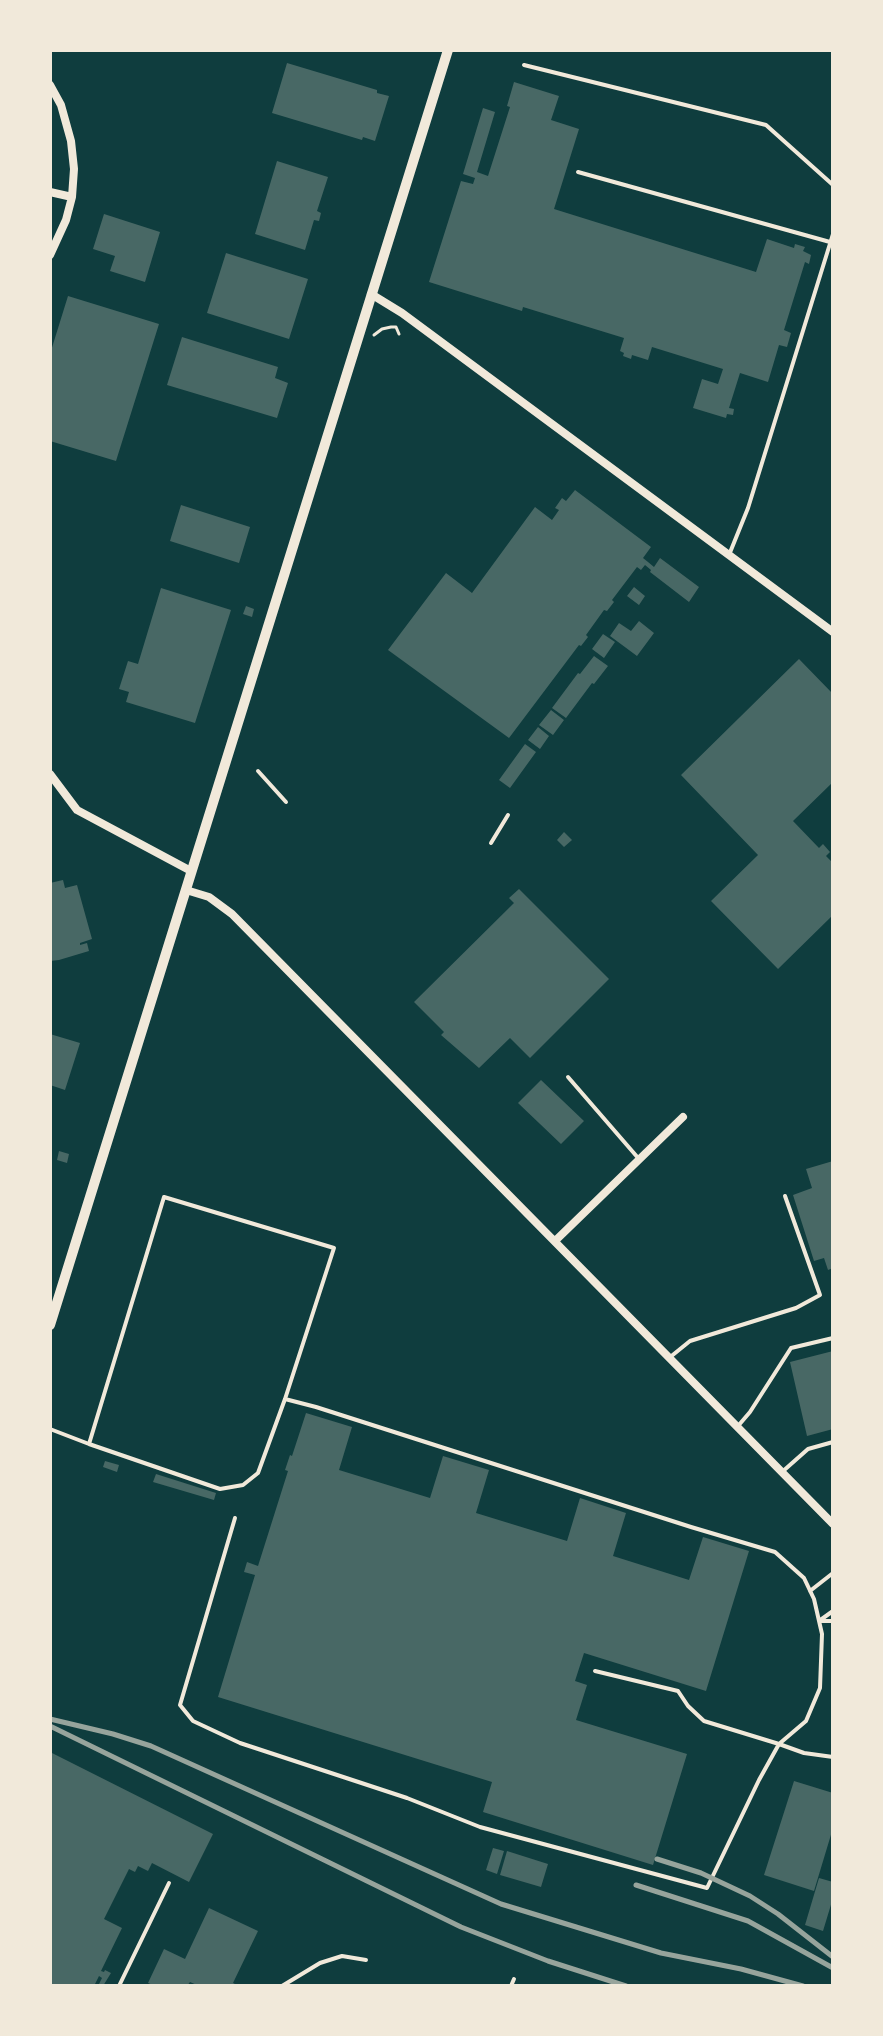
<!DOCTYPE html>
<html>
<head>
<meta charset="utf-8">
<style>
	body { margin:0 }
	#map { position:relative; width:883px; height:2036px; overflow:hidden; background:#0f3d3e; font-family:Figtree,sans-serif }
	canvas { display:block }
	.frame { position:absolute; inset:0; border:52px solid #f1e9da; pointer-events:none }
</style>
</head>
<body>
<div id="map">
<canvas width="883" height="2036"></canvas>
<div class="frame"></div>
</div>
<script>
const ctx = document.querySelector('canvas').getContext('2d');
ctx.lineJoin = 'round';
function fill(path, color) { ctx.fillStyle = color; ctx.fill(path, 'evenodd'); }
const poly = rows => new Path2D(rows.map(r => 'M' + r).join(''));
function trace(path, color, width, dash) { ctx.strokeStyle = color; ctx.lineWidth = width; ctx.lineCap = dash ? 'butt' : 'round'; ctx.setLineDash(dash || []); ctx.stroke(path); }
const building = poly([
	[287,63,377,90,377,93,389,96,375,141,363,137,362,140,272,113],
	[514,82,559,96,551,120,579,129,554,209,756,272,767,239,794,248,795,244,805,247,803,251,811,255,809,264,805,262,784,330,791,333,787,347,779,345,768,382,740,373,729,408,734,409,733,415,727,414,726,418,693,408,702,379,718,384,723,369,652,347,648,360,632,355,631,359,623,356,624,353,620,351,624,338,523,307,522,311,429,282,461,181,473,184,475,178,463,174,483,108,495,112,477,172,488,176,510,107,507,106],
	[277,161,328,177,317,211,321,213,319,221,314,220,305,250,255,234],
	[104,214,160,232,145,282,110,271,115,256,93,249],
	[226,253,308,279,289,339,207,313],
	[68,296,159,324,116,461,50,441,50,354],
	[182,337,278,367,275,378,288,383,277,418,167,385],
	[575,490,651,547,643,558,648,562,654,567,660,558,699,587,689,602,650,572,651,570,645,565,641,570,637,567,612,600,614,602,607,611,604,610,586,635,588,637,581,646,579,645,509,738,388,650,446,573,472,593,535,507,552,520,559,510,555,508,562,498,566,501],
	[181,505,250,527,239,563,170,541],
	[634,587,645,596,639,605,627,596],
	[161,588,231,610,195,723,126,702,129,692,119,689,128,661,138,664],
	[246,606,254,609,252,617,243,614],
	[639,621,654,633,637,656,610,636,619,623,631,631],
	[603,634,615,642,604,658,592,649],
	[594,656,608,666,594,684,592,683,566,718,552,708,578,673,580,674],
	[799,659,833,694,833,782,793,821,819,848,823,844,830,852,826,856,833,863,833,915,778,969,711,901,758,855,681,775],
	[551,710,564,720,553,735,539,725],
	[538,727,549,736,540,749,528,740],
	[525,744,536,752,510,788,499,780],
	[564,832,572,840,564,847,557,840],
	[63,880,65,888,77,885,92,939,80,943,80,945,87,943,89,951,59,960,50,961,50,883],
	[519,889,609,979,530,1058,510,1038,479,1068,441,1035,444,1032,414,1002,514,903,509,898],
	[50,1034,80,1043,65,1090,50,1085],
	[541,1080,584,1121,561,1144,518,1103],
	[59,1151,69,1154,67,1163,57,1160],
	[833,1161,833,1268,828,1270,824,1258,814,1261,793,1195,812,1188,806,1169],
	[833,1351,833,1429,807,1436,790,1362],
	[306,1413,352,1427,339,1470,430,1498,443,1456,489,1470,476,1513,567,1541,580,1498,626,1513,613,1556,689,1580,703,1537,749,1551,706,1691,584,1653,575,1681,587,1685,576,1720,687,1754,653,1865,483,1812,492,1782,218,1697,255,1575,244,1572,247,1562,258,1566,288,1471,285,1470,290,1455,292,1456],
	[105,1461,119,1465,117,1472,103,1467],
	[156,1474,216,1493,214,1500,153,1482],
	[50,1752,213,1834,189,1882,152,1863,148,1871,138,1866,135,1872,129,1869,104,1919,122,1928,101,1971,104,1972,105,1970,111,1973,103,1986,98,1986,102,1978,99,1976,94,1986,50,1986],
	[794,1781,833,1793,833,1828,814,1891,764,1875],
	[493,1848,504,1851,497,1874,486,1870],
	[507,1851,548,1864,541,1887,500,1875],
	[819,1878,833,1882,833,1898,823,1931,805,1925],
	[209,1908,258,1931,233,1983,239,1986,199,1986,190,1982,187,1986,155,1986,148,1983,164,1949,185,1959]
]);
const path = poly([
	[374,335,382,329,391,327,396,327,399,334]
]);
const service = poly([
	[524,65,766,125,833,185],
	[578,172,830,242],
	[729,555,748,508,833,234],
	[258,771,286,802],
	[491,843,508,815],
	[568,1077,639,1159],
	[669,1358,690,1341,796,1308,820,1295,785,1196],
	[285,1399,316,1407,691,1527,775,1552,804,1578,814,1599,822,1634,820,1688,806,1721,779,1744,704,1721,688,1706,678,1691,595,1671],
	[738,1426,750,1412,791,1348,833,1338],
	[50,1429,89,1444,220,1489,243,1485,258,1473,285,1399,334,1248,164,1197,89,1444],
	[782,1472,808,1449,833,1442],
	[235,1518,180,1705,193,1721,240,1743,407,1798,480,1827,707,1888,759,1780,779,1744,804,1753,833,1757],
	[810,1591,833,1573],
	[819,1621,833,1611],
	[821,1621,833,1621],
	[119,1986,169,1883],
	[282,1986,320,1963,342,1956,366,1960],
	[511,1986,514,1979]
]);
const minor = poly([
	[50,85,61,105,71,141,74,169,72,197,66,220,50,255],
	[50,192,72,197],
	[371,294,402,313,833,632],
	[50,774,77,810,191,871],
	[186,890,209,897,232,914,833,1524],
	[555,1241,683,1117]
]);
const tertiary = poly([
	[50,1325,448,50]
]);
const rail = poly([
	[50,1719,113,1734,151,1746,501,1904,661,1953,741,1969,803,1986],
	[50,1726,461,1927,548,1961,626,1986],
	[657,1859,701,1873,750,1896,778,1914,833,1957],
	[636,1885,748,1921,833,1968]
]);
fill(building, '#486865');
trace(path, '#f1e9da', 3);
trace(service, '#f1e9da', 4);
trace(minor, '#f1e9da', 8);
trace(tertiary, '#f1e9da', 10);
trace(rail, '#97a49c', 5);
</script>
</body>
</html>
